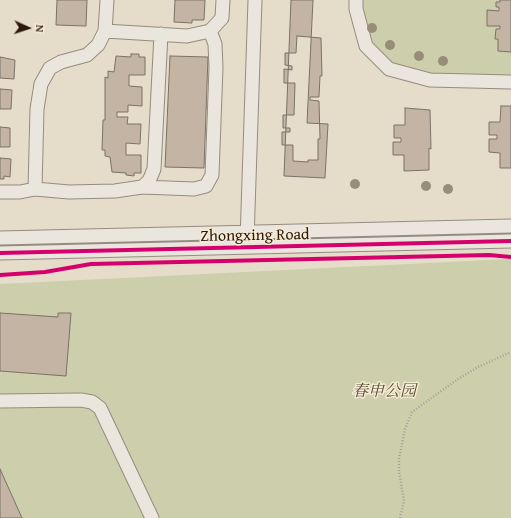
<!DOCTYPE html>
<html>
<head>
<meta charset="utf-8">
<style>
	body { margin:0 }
	#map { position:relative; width:511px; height:518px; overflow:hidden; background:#e6dcca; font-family:"Gentium Book Plus",serif }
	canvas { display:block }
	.north { position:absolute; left:8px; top:8px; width:40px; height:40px; -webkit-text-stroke:3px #f6ebd5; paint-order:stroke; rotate:93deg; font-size:11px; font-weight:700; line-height:16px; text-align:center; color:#2d190b }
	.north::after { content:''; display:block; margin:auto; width:14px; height:18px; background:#2d190b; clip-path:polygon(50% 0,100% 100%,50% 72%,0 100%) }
</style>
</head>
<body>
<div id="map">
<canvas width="511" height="518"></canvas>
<div class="north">N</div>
</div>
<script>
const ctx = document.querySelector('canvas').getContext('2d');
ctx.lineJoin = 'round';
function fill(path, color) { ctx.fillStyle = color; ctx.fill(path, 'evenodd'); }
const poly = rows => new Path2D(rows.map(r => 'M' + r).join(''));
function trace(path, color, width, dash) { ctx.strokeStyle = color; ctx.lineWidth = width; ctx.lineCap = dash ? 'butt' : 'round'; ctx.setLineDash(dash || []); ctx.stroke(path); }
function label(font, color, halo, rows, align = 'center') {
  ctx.font = font + ' "Gentium Book Plus","Noto Serif SC",serif'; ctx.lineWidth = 3; ctx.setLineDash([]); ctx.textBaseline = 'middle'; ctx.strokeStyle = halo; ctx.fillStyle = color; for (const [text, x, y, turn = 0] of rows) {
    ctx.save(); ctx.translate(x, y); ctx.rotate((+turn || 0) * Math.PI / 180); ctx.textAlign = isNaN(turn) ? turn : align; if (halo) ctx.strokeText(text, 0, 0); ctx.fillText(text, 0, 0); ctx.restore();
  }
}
const green = poly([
	[359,0,511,0,511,78,431,75,391,66,369,41],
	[511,259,511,518,0,518,0,284]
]);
const building = poly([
	[57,0,87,0,86,26,56,25,57,0],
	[175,0,205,0,204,20,192,20,192,23,174,22,175,0],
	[291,0,313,0,307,123,328,124,325,178,284,176,291,0],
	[500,0,511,0,511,52,498,51,498,39,495,39,496,29,500,29,500,26,487,26,487,10,499,11,499,7,496,7,496,2,500,2,500,0],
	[297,36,321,38,322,76,320,76,319,97,310,97,310,100,319,101,320,139,318,139,318,160,308,160,308,162,293,161,293,145,282,145,282,132,290,132,290,128,283,128,283,115,294,115,295,83,284,83,284,69,292,70,292,66,285,65,285,53,296,53,297,36],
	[131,54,139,54,139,57,145,57,145,75,129,75,129,86,142,87,142,106,128,105,128,112,117,112,117,117,128,117,127,124,141,124,140,144,126,143,126,155,141,155,141,173,134,173,134,176,126,175,126,173,112,172,110,157,105,156,105,150,102,150,103,120,105,120,105,77,108,78,108,71,114,72,116,56,131,57,131,54],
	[170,56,208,57,204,168,165,167,170,56],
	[0,57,15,60,14,79,0,78,0,57],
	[0,89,12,90,11,109,0,109,0,89],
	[501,106,511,106,511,168,500,168,500,153,489,152,489,139,497,139,497,135,489,135,489,122,500,122,501,106],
	[405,108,430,110,431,149,429,148,429,170,404,171,404,155,393,155,393,142,401,142,401,138,394,138,394,125,405,125,405,108],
	[0,127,10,128,10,147,0,147,0,127],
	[0,158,11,159,10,177,4,176,4,179,0,179,0,158],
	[0,313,58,317,58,313,71,313,66,376,0,371,0,313],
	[0,469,22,518,0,518,0,469]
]);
const path = poly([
	[400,518,404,501,399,471,399,459,405,429,412,412,458,379,478,367,511,352]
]);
const minor = poly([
	[356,0,356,9,366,46,389,69,430,80,511,82],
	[105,31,187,36,210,31,222,18,223,0],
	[142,187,149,181,154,169,161,34],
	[35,189,37,109,41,84,50,68,61,62,87,55,98,45,105,31,107,0],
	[0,192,20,192,35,189,69,192,115,191,142,187,194,189,206,186,212,175,216,68,215,44,210,31],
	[0,238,511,226],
	[247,240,255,0],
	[0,253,511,241],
	[0,401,81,400,92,402,100,408,152,518]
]);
const cycleway = poly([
	[0,253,511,241],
	[0,275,45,272,91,264,489,255,511,257]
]);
const trees = [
	[372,28],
	[390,45],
	[419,56],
	[443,61],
	[355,184],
	[426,186],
	[448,189]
];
const streetNames = [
	["Zhongxing Road",255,236,-1]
];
const parkNames = [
	["春申公园",384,392]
];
fill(green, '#cdceab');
fill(building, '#c4b4a4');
trace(building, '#7a7267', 1);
trace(minor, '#958c80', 15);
trace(path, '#a6a098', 2.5, [1, 2]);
trace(minor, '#eae5dd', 13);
trace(cycleway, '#d6006c', 4);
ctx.fillStyle = '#978d78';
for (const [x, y] of trees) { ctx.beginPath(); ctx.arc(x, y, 5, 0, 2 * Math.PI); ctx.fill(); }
label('16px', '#2d190b', '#f6ebd5', streetNames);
label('italic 16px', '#574c34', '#f6ebd5', parkNames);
</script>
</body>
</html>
